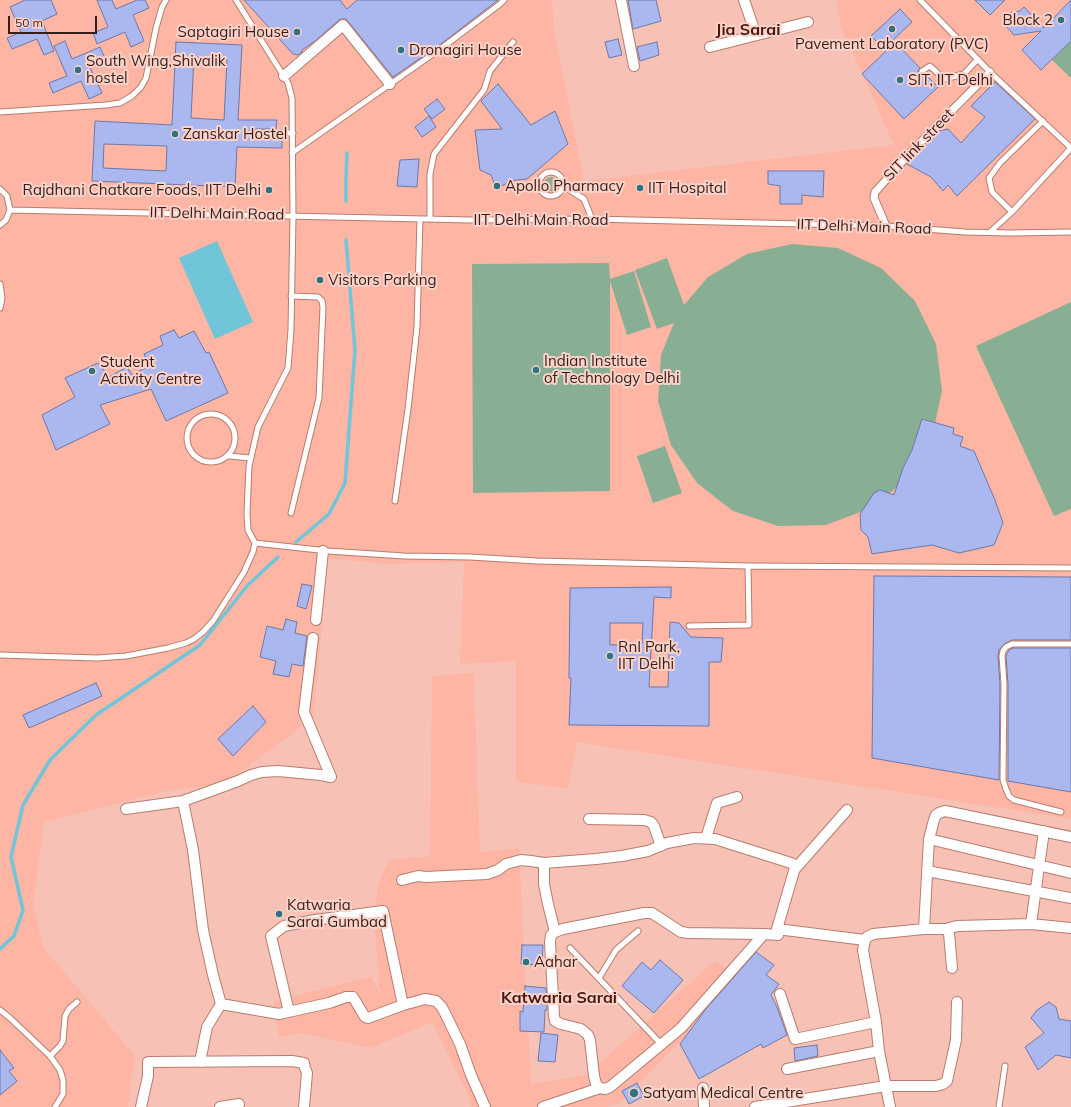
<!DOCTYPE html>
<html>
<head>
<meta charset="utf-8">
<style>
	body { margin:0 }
	#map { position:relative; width:1071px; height:1107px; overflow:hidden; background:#f7c2b5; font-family:Mulish,sans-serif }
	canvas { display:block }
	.scale { position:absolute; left:8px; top:16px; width:89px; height:18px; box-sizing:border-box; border:2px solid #371f19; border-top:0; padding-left:5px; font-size:12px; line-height:14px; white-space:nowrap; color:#371f19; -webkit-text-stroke:3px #fbd2c9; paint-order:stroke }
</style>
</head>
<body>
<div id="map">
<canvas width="1071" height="1107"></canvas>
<div class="scale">50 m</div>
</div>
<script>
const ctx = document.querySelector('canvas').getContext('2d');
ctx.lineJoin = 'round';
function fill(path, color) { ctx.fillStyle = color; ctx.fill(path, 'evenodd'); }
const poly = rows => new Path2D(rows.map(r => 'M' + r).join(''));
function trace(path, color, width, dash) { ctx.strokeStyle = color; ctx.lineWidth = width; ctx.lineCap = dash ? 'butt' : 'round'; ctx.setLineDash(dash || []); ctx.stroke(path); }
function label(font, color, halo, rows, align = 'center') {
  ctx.font = font + ' Mulish,sans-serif'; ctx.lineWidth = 4; ctx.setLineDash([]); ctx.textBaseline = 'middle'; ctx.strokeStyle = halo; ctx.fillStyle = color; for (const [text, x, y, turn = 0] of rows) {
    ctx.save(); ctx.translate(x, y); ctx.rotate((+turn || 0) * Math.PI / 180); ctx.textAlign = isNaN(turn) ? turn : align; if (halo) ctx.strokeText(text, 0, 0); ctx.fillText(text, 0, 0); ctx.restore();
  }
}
const built = poly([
	[0,0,552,0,554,29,584,181,894,145,841,27,836,0,1071,0,1071,819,577,742,568,789,516,781,516,661,460,664,464,562,386,564,326,558,325,596,313,718,224,784,171,790,44,822,33,905,43,947,135,1056,128,1107,0,1107],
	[474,673,480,852,519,848,531,1084,586,1075,715,961,743,978,619,1103,605,1107,472,1107,467,1093,432,1022,371,1048,300,1033,279,1037,273,1001,371,977,380,995,374,916,378,886,389,860,430,856,432,676]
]);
const green = poly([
	[1071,41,1071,78,1052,60],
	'544 184a7 7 0 1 1 14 0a7 7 0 1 1-14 0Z',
	[792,244,838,248,881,268,915,301,936,344,942,391,932,437,908,478,871,508,826,525,778,526,733,511,697,483,671,445,658,401,661,355,674,323,657,329,635,270,667,258,684,305,708,277,747,254],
	[609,263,610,279,634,271,651,327,627,335,610,281,610,491,473,493,472,264],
	[1071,302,1071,509,1054,516,976,346],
	[665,446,682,493,653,503,637,456]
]);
const water = poly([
	[217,241,253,322,215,339,179,258]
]);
const stream = poly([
	[346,201,346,179,347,153],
	[296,542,329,514,345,483,355,350,346,240],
	[0,949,14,936,23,910,11,857,23,805,50,760,96,715,200,645,247,586,278,557]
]);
const building = poly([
	[25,0,51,0,57,14,42,21,54,51,44,55,37,39,12,49,7,38,21,32,10,7,25,0],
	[97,0,112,0,116,9,137,0,145,0,149,8,133,15,144,41,131,47,125,32,97,44,93,33,108,27,97,0],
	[244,0,340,0,347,9,357,0,498,0,441,44,393,77,346,19,342,19,339,20,315,41,302,50,302,52,298,55,293,54,244,0],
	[628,0,656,0,661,21,633,29,628,0],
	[975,0,1005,0,990,15,975,0],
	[1071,0,1071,41,1041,70,1022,50,1041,31,1014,35,1004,24,1008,13,1020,11,1024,7,1044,28,1071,0],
	[900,9,912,22,893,40,920,68,918,71,919,73,922,75,925,74,938,87,904,119,862,74,886,51,871,36,900,9],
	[618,39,622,55,609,58,605,42,618,39],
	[65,41,72,59,100,47,105,58,89,65,102,93,89,99,81,81,53,93,49,83,67,76,54,46,65,41],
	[176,42,242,45,238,120,277,120,276,129,252,129,249,131,248,133,250,136,252,137,282,137,282,148,237,147,235,187,92,181,95,121,172,125,176,42],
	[194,57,227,59,224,120,191,118,194,57],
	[104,144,167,146,166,171,103,168,104,144],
	[657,42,659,55,640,61,637,47,657,42],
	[995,82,1035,119,957,196,948,185,943,191,931,177,907,164,939,131,948,129,961,143,985,117,971,106,995,82],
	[498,84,531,125,555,111,568,144,527,179,507,181,508,183,496,188,491,175,480,170,475,130,502,129,481,101,498,84],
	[437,99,445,109,432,119,424,109,437,99],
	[429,116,436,127,422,137,415,127,429,116],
	[419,159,417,187,397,186,400,160,419,159],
	[768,171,824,171,823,197,802,195,802,204,780,204,780,186,768,184,768,171],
	[174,330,179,338,194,331,206,353,209,352,228,393,166,421,151,389,100,405,110,424,56,450,42,415,75,397,65,378,98,363,109,377,127,367,132,375,149,366,144,354,163,345,160,336,174,330],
	[922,419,954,428,953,434,963,437,960,446,974,451,995,500,1003,523,994,545,959,553,932,545,872,554,868,537,861,530,860,514,874,493,880,490,894,495,903,468,912,450,922,419],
	[874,576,1071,577,1071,640,1012,640,1004,644,999,650,998,656,1000,684,999,780,872,758,874,576],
	[302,584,312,586,306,609,297,606,302,584],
	[671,587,671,598,654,597,649,687,668,687,670,622,679,623,691,637,723,638,721,662,709,662,709,726,569,725,571,678,569,678,570,588,671,587],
	[610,623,643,623,642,644,610,645,610,623],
	[286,619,297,622,295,633,307,636,303,666,292,664,289,677,273,674,276,661,260,657,267,626,283,630,286,619],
	[1013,648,1071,648,1071,792,1008,781,1008,684,1006,656,1009,650,1013,648],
	[96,683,102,696,29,728,23,715,96,683],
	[253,706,266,722,233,756,218,739,253,706],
	[522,945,543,945,542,965,521,964,522,945],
	[756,952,774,965,766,975,779,984,771,995,777,1007,787,1035,763,1048,761,1044,699,1079,680,1044,706,1009,756,952],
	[660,960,683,980,654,1013,622,986,642,962,651,970,660,960],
	[525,986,546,988,547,1007,547,1010,545,1010,544,1032,520,1031,520,1011,523,1012,525,986],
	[1049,1002,1056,1007,1059,1019,1071,1021,1071,1058,1056,1055,1038,1070,1025,1047,1044,1033,1031,1018,1037,1010,1049,1002],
	[541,1033,558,1035,555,1062,538,1061,541,1033],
	[817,1045,818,1056,795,1061,794,1048,817,1045],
	[0,1050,14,1068,9,1071,17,1081,0,1095,0,1050],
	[637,1083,644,1096,629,1104,622,1091,637,1083]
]);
const service = poly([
	[920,0,990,72,1071,148],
	[922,71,930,66,944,79,964,74,978,59],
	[0,112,106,105,120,103,132,96,141,87,146,78,156,28,162,7,166,0],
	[252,133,293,133],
	[292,153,443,47,500,4,504,0],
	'539 184a12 12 0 1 1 24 0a12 12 0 1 1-24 0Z',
	[563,186,584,199,592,219],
	[0,189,7,196,10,210,6,220,0,225],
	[10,210,470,220,592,219,886,226,965,232,1011,233,1071,232],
	[1012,212,992,192,989,178,1000,163,1043,121],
	[430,219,430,174,434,154,484,90,490,71,513,42],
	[990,232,1012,212,1071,148],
	[0,284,2,298,0,308],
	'187 438a24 24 0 1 1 48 0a24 24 0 1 1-48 0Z',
	[229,456,250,458],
	[395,501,408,409,417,327,420,219],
	[291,513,319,398,323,307,322,301,318,297,291,296],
	[255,543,328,551,404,556,470,557,537,561,748,566,1071,568],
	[689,626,749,625,748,566],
	[0,655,97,658,126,656,168,648,186,643,194,639,203,632,213,621,244,572,253,552,255,543,248,530,247,514,249,466,258,427,288,368,291,330,293,216,292,98,288,83,236,0],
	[1061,812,1014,800,1009,796,1006,789,1003,780,1004,684,1002,656,1003,651,1006,647,1012,644,1071,644],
	[570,948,661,1044],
	[599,978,616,950,638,931],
	[0,1010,10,1018,50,1056,60,1070,63,1080,63,1094,55,1107],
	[50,1056,60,1046,63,1041,65,1016,69,1009,77,1002],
	[999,1107,1005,1066]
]);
const pedestrian = poly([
	[886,226,874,198,875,192,877,190,910,153,990,72]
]);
const minor = poly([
	[621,0,634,66],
	[744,0,756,35],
	[710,47,808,22],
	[284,76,343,25,390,84],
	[316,620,323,551],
	[313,638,304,712,331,777],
	[183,801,193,850,203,930,213,975,221,1004],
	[126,809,183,801,238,781,251,775,262,772,278,771,321,775,331,777],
	[589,819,644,820,651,822,654,826,661,846],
	[706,838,717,803,737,797],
	[929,839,1071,873],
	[544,863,544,884,548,904,555,932],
	[795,869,847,810],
	[927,871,1071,898],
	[402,880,418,876,426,877,487,874,498,870,506,864,521,860,531,861,544,863,596,859,622,856,648,851,667,843,694,838,715,839,791,863,793,864,795,869,794,871,777,929,778,935,764,934,688,933,681,932,652,913,644,913,563,929,555,932,551,935,550,942,554,1016,555,1021,561,1024,581,1029,588,1035,590,1040,594,1076,596,1084,600,1088,605,1089,610,1087,681,1028,764,934],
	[1031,924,1044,831],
	[777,929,865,940],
	[924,929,929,839,934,820,936,815,939,813,945,811,1071,837],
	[946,929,953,927,958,926,1031,924,1071,928],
	[780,994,795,1039,876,1022],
	[289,1012,271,936,284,926,315,920,383,911,403,1005],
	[200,1062,207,1027,221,1004,279,1014,329,1003,346,997,353,997,365,1017,368,1018,403,1005,425,999,436,1001,441,1006,444,1011,460,1044,471,1075,485,1107],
	[787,1069,879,1051],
	[703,1088,704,1107],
	[141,1107,148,1076,148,1062,292,1061,304,1063,305,1068,307,1073,304,1107],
	[220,1107,239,1104],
	[543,1107,600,1088],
	[755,1107,886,1086,936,1086,943,1084,947,1081,956,1040,957,1002],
	[890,1107,879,1051,876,1022,863,950,865,940,867,937,873,934,924,929,946,929,949,933,952,968]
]);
const markers = [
	[1061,20,4,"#2e7382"],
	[892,29,4,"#2e7382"],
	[297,32,4,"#2e7382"],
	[401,50,4,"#2e7382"],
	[78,70,4,"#2e7382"],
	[900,80,4,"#2e7382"],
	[175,134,4,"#2e7382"],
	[497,186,4,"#2e7382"],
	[640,188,4,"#2e7382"],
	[269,190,4,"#2e7382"],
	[320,280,4,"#2e7382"],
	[536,370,4,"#2e7382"],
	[92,371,4,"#2e7382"],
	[610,656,4,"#2e7382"],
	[279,914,4,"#2e7382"],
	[526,962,4,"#2e7382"],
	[634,1093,5,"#2e7382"]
];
const poiNames = [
	["Block 2",1053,20,"right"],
	["Saptagiri House",289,32,"right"],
	["Pavement Laboratory (PVC)",892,44,"center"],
	["Dronagiri House",409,50],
	["South Wing,Shivalik",86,61],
	["hostel",86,78],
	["SIT, IIT Delhi",908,80],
	["Zanskar Hostel",183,134],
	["Apollo Pharmacy",505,186],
	["IIT Hospital",648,188],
	["Rajdhani Chatkare Foods, IIT Delhi",261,190,"right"],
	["Visitors Parking",328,280],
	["Indian Institute",544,361],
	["of Technology Delhi",544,378],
	["Student",100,362],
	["Activity Centre",100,379],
	["RnI Park,",618,647],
	["IIT Delhi",618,664],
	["Katwaria",287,905],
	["Sarai Gumbad",287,922],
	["Aahar",534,962],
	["Satyam Medical Centre",643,1093]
];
const streetNames = [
	["SIT link street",919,145,-46],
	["IIT Delhi Main Road",217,214,1],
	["IIT Delhi Main Road",541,220],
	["IIT Delhi Main Road",864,227,2]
];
const neighbourhoodNames = [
	["Jia Sarai",748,30],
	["Katwaria Sarai",559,998]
];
fill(built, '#feb5a3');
fill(green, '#88af94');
fill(water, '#70c5d8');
trace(stream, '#70c5d8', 3.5);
fill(building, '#aab8ef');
trace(building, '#6c78ab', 1);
trace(service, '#b87c6d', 7);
trace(pedestrian, '#b87c6d', 9);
trace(minor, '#b87c6d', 12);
trace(service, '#fff', 5);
trace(pedestrian, '#fff', 7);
trace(minor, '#fff', 10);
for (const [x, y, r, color] of markers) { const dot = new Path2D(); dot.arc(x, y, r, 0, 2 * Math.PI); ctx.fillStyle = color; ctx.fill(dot); trace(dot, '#fbd2c9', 1.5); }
label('15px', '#371f19', '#fbd2c9', poiNames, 'left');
label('15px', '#371f19', '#fbd2c9', streetNames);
label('bold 16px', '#49170c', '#fbd2c9', neighbourhoodNames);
</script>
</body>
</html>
